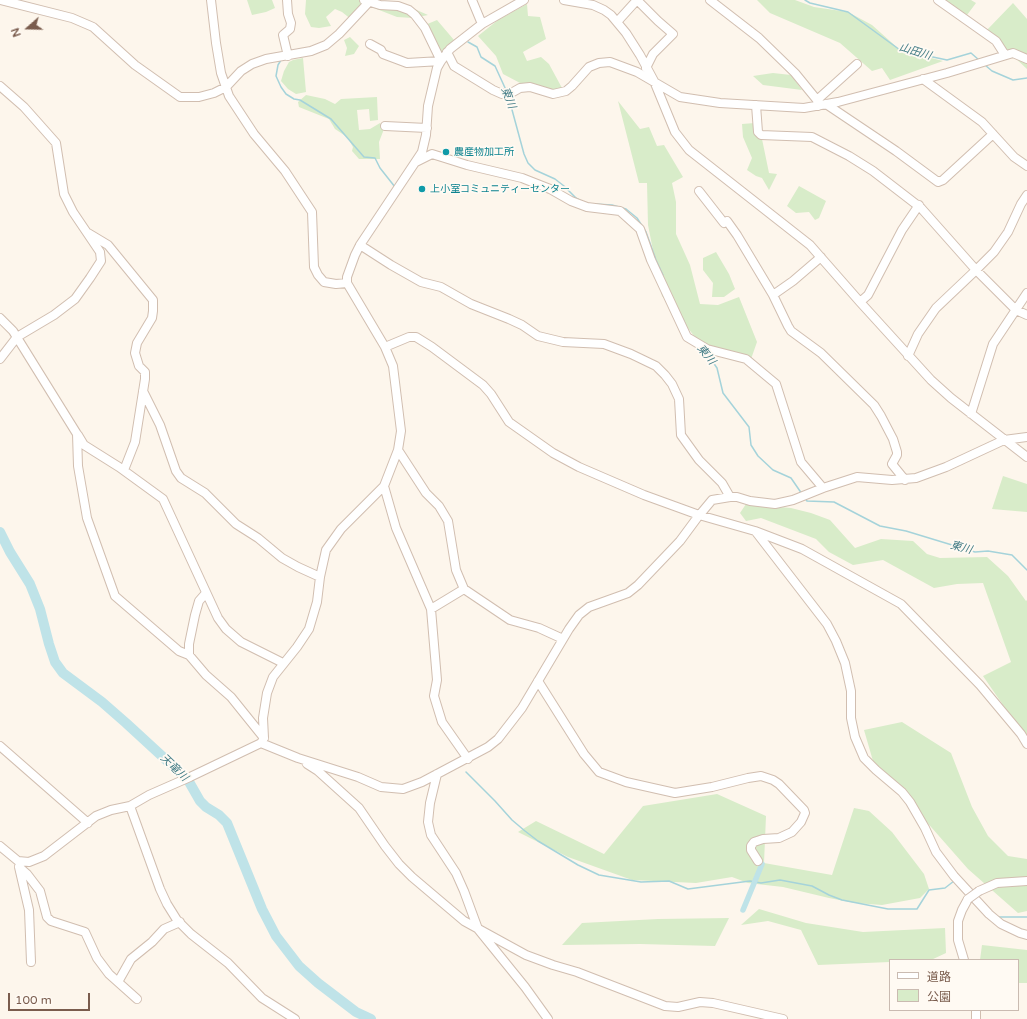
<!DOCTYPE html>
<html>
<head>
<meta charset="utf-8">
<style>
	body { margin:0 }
	#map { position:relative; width:1027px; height:1019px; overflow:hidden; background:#fdf6ec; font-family:"Varela Round","Noto Sans JP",sans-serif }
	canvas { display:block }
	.legend { position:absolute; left:889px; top:959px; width:130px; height:52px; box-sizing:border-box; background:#fffaf3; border:1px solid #cabbb1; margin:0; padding:5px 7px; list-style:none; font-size:12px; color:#7a5c4d }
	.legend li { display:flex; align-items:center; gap:8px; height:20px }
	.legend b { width:20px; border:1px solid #cabbb1 }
	.north { position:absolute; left:8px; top:8px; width:40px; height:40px; -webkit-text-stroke:3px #fffaf3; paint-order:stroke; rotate:250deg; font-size:11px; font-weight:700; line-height:16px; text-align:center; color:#7a5c4d }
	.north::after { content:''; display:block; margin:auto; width:14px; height:18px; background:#7a5c4d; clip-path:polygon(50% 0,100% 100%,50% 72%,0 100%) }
	.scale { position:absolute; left:8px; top:993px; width:82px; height:18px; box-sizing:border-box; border:2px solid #7a5c4d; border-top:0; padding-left:5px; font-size:12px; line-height:14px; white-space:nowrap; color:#7a5c4d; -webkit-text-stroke:3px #fffaf3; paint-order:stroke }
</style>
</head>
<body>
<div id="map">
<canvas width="1027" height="1019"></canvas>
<ul class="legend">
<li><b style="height:5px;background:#fff"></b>道路</li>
<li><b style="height:11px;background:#d8ecc9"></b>公園</li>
</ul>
<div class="north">N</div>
<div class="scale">100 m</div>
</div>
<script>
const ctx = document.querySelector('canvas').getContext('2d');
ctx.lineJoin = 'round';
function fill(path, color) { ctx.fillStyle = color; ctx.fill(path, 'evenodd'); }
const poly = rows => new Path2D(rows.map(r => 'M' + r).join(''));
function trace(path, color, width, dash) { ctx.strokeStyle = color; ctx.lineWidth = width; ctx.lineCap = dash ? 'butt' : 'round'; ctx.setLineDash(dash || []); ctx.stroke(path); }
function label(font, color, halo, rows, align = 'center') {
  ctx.font = font + ' "Varela Round","Noto Sans JP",sans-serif'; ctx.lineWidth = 3.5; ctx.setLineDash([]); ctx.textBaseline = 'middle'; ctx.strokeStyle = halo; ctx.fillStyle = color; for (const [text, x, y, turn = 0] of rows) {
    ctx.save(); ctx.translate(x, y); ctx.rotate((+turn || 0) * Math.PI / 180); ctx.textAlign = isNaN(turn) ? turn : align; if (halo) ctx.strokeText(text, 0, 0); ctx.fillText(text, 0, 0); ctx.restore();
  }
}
const green = poly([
	[247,0,272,0,275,8,266,12,252,15],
	[306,0,359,0,364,3,352,20,342,12,335,9,326,17,331,26,319,28,311,27,305,14],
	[370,0,392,2,412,8,428,15,413,18,397,17,374,8],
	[757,0,795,0,814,7,848,12,872,25,900,50,943,61,890,80,882,68,872,71,840,43,770,13],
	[946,0,971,0,976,3,967,15],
	[1013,3,1027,19,1027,69,986,31],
	[527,4,528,16,540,17,546,39,523,52,527,61,541,57,549,64,562,88,553,92,522,84,503,74,496,56,478,36,498,20],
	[437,20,454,40,447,46,440,54,425,25],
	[350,37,359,46,354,54,345,56,347,48,344,40],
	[303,58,306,92,296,94,288,89,281,81,284,71,289,62,293,60],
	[773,73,791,75,802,90,763,85,753,76],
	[306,95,325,99,335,104,341,99,377,97,378,120,370,121,369,109,357,110,359,130,370,129,380,123,384,129,379,142,380,159,359,159,352,151,353,147,347,137,335,129,329,119,299,107,298,102],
	[618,101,640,129,649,127,657,146,664,145,683,177,672,183,676,202,676,234,690,265,700,304,718,305,739,297,757,342,751,359,716,354,695,337,662,296,648,225,647,183,639,183],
	[755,123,762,139,769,173,777,174,769,190,762,178,756,176,747,170,752,158,743,137,742,124],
	[799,186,826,201,819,218,815,220,809,212,796,213,787,206],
	[716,252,729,274,735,289,724,297,712,297,713,283,703,270,703,258],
	[1003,476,1027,484,1027,512,992,509],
	[746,504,791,508,811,513,830,520,855,548,881,539,913,541,927,554,940,558,987,557,1008,576,1026,601,1027,600,1027,740,983,676,1011,662,983,583,957,584,934,588,883,560,853,565,829,552,816,539,761,518,746,521,740,513],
	[902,722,951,753,972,807,988,836,1008,856,1027,859,1027,911,1018,913,968,869,873,761,864,730],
	[717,794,766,816,764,863,832,875,854,808,869,811,892,832,924,874,929,889,920,898,882,905,855,903,829,898,783,887,748,883,732,877,696,883,632,880,568,857,518,832,536,821,604,854,643,806],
	[759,909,806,923,863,932,945,928,946,953,931,960,890,960,890,962,818,965,801,930,768,921,741,925],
	[729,918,715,946,640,944,562,945,582,923,658,919],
	[982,945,1027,950,1027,983,1018,983,1018,960,980,960]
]);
const stream = poly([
	[805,0,810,3,848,12,900,50,947,60,971,53,979,60],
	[468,42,477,47,481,57,495,66,506,90],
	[281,60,278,65,276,76,281,87,286,94,294,99,300,100,331,119,364,157,375,158,380,168,395,187],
	[985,65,992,71,1013,80,1027,78],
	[508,95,524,154,528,163,535,170,555,179,564,186,576,198,581,201],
	[594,204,612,205,626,209,637,218,646,232,656,260,663,275],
	[683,319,686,326],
	[706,352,717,368,723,393,749,427,751,445,758,456,773,470,791,478,802,494],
	[805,498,807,501,834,502,880,526,906,531,975,552,988,551,1012,555,1027,570],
	[466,772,495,801,512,820,525,831,538,841,578,865,599,875,641,882,669,881,688,889,750,881,761,883,780,880,812,886,829,895,842,900,888,909,917,909,929,890,945,888,954,881],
	[997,917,1027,917]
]);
const canal = poly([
	[743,910,762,864]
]);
const river = poly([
	[0,532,10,552,30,584,40,609,49,644,55,662,63,673,102,702,126,723,188,780,200,801,206,807,219,815,227,823,262,909,276,936,299,966,318,983,356,1012,371,1019]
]);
const minor = poly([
	[1,0,72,18,93,27,135,65,180,97,199,97,214,93,226,87,241,71,252,64,266,59,311,51,326,45,339,34,369,2],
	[211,0,216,43,221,73,229,96,254,134,285,171,312,212,314,267,318,275,324,282,336,284,347,283],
	[287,0,288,14,291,23,290,29,283,35,288,56],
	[364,0,380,5,398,6,409,10,415,15,425,28,441,61,407,63,383,54,381,50,370,44],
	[472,0,482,24],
	[564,0,593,5,604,10,611,15,626,33,640,55,654,81,675,132,689,150,810,245,860,302,931,380,951,398,1027,457],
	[637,0,658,21,673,34,653,54,646,68],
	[710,0,759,38,795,73,817,100,818,106],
	[938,0,996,41,1005,55],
	[617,22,637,0],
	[447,52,454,66,493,90,502,94,513,92,520,88,530,87,553,94,566,91,572,86,589,67,599,63,610,62,637,72,680,97,720,103,804,108,838,102,947,73,1013,53,1027,59],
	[923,79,982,122,1014,157,1027,166],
	[0,86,24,107,56,143,64,194,73,212,100,252,101,261,90,278,75,299,54,315,17,337,0,359],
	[817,100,857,64],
	[826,104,896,151,938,182,943,180,993,134],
	[756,105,758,132,761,135,812,137,849,156,873,171,921,208,976,270,1016,310,1027,315],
	[385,126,427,128],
	[416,162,432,154,467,165,522,178,550,189,571,201,587,207,620,211,640,229,651,260,687,337,707,349,746,359,776,384,801,462,823,488],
	[699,191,724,223,727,221,737,235,773,295,788,326,791,331,821,353,874,405,881,416,893,439,897,452,897,455,892,464,905,480],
	[88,233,108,245,153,300,153,311,152,318,137,343,135,353,139,366,145,372,145,379,135,442,124,470],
	[360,245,391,265,421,282,441,287,471,304,509,319,522,325,538,336,563,342,604,344,631,354,656,366,665,375,672,384,679,399,681,435,699,460,722,483,730,497],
	[773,295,793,281,821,257],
	[860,302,868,295,902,230,919,205],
	[0,318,13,331,77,434,78,466,87,518,115,596,179,651,189,655],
	[385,347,409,337,416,337,432,347,483,385,491,394,509,422,553,453,579,467,644,495,699,515,755,531,802,549,901,604,980,685,1021,734,1027,744],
	[908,356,918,334,936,308,976,270,994,252,1008,232,1021,204,1027,195],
	[143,391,160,425,176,471,181,478,205,493,236,524,258,538,282,558,298,567,320,577],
	[971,414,993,344,1027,293],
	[78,435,84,445,119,467,163,499,218,618,226,629,241,642,283,663],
	[398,450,426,493,439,506,448,521,456,570,464,589,510,620,539,628,563,639],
	[384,486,396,528,431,609,437,680,434,696,442,722,468,759],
	[756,532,827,624,836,641,845,663,851,691,851,718,855,737,864,758,876,770,902,792,910,802,925,828,936,852,954,876,989,914,1001,924,1020,933,1027,935],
	[206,593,199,601,195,615,189,644,189,655,206,675,231,697,264,738],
	[431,609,464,589],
	[538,681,584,754,599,772,626,782,675,793,712,787,748,778,761,776,773,780,779,784,804,810,805,813,801,822,792,832,779,838,763,839,754,842,751,846,751,850,758,861],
	[261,743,298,758,358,777,381,787,403,789,422,782,488,747,498,739,522,708,569,629,579,615,589,607,628,593,638,585,680,541,697,518,712,500,730,497,737,497,750,501,775,504,793,500,823,488,857,477,892,480,916,478,946,467,1004,440,1027,437],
	[0,746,88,823],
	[307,764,318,771,359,808,385,846,399,864,412,877,464,921,526,955,553,965,577,972,665,1006,678,1007,700,1002,713,1003,783,1019],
	[437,774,430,803,428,822,431,835,456,873,464,891,478,929,525,987,548,1019],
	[130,806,160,889,167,904,177,920,191,934,228,963,262,998,295,1019],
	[0,846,18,861,29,862,44,856,96,816,111,810,130,806,149,795,190,777,261,743,264,738,263,718,267,693,273,677,297,647,309,629,317,602,320,577,326,550,341,529,384,486,398,450,401,431,393,366,385,347,347,283,347,277,355,255,360,245,422,152,426,135,428,106,437,68,441,61,450,49,482,24,524,0],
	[19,867,27,874,40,891,47,917,51,921,85,932,97,958,109,974,137,999],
	[19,867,29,910,31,962],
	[979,891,997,883,1027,881],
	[964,960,958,940,958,921,962,910,968,899],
	[118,982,131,959,152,942,164,929,180,922],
	[976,1019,976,1010]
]);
const minorBridge = poly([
	[968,899,979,891]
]);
const markers = [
	[446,152,4,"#0f9aa8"],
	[422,189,4,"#0f9aa8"]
];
const cultureNames = [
	["農産物加工所",454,152],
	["上小室コミュニティーセンター",430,189]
];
const waterNames = [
	["山田川",915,52,17],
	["東川",508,98,69],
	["東川",706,355,51],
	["東川",961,548,15],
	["天竜川",174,768,44]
];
fill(green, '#d8ecc9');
trace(stream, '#a5d3da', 1.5);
trace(canal, '#bfe3e8', 5.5);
trace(river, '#bfe3e8', 10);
trace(minor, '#d1beb0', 10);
trace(minor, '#fff', 8);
trace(minorBridge, '#d1beb0', 10, []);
trace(minorBridge, '#fff', 8);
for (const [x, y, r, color] of markers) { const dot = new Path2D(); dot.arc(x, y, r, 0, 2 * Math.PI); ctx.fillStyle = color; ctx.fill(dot); trace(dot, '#fffaf3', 1.5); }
label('10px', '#0d838f', '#fffaf3', cultureNames, 'left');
label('italic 11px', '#437c86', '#fffaf3', waterNames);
</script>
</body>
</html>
